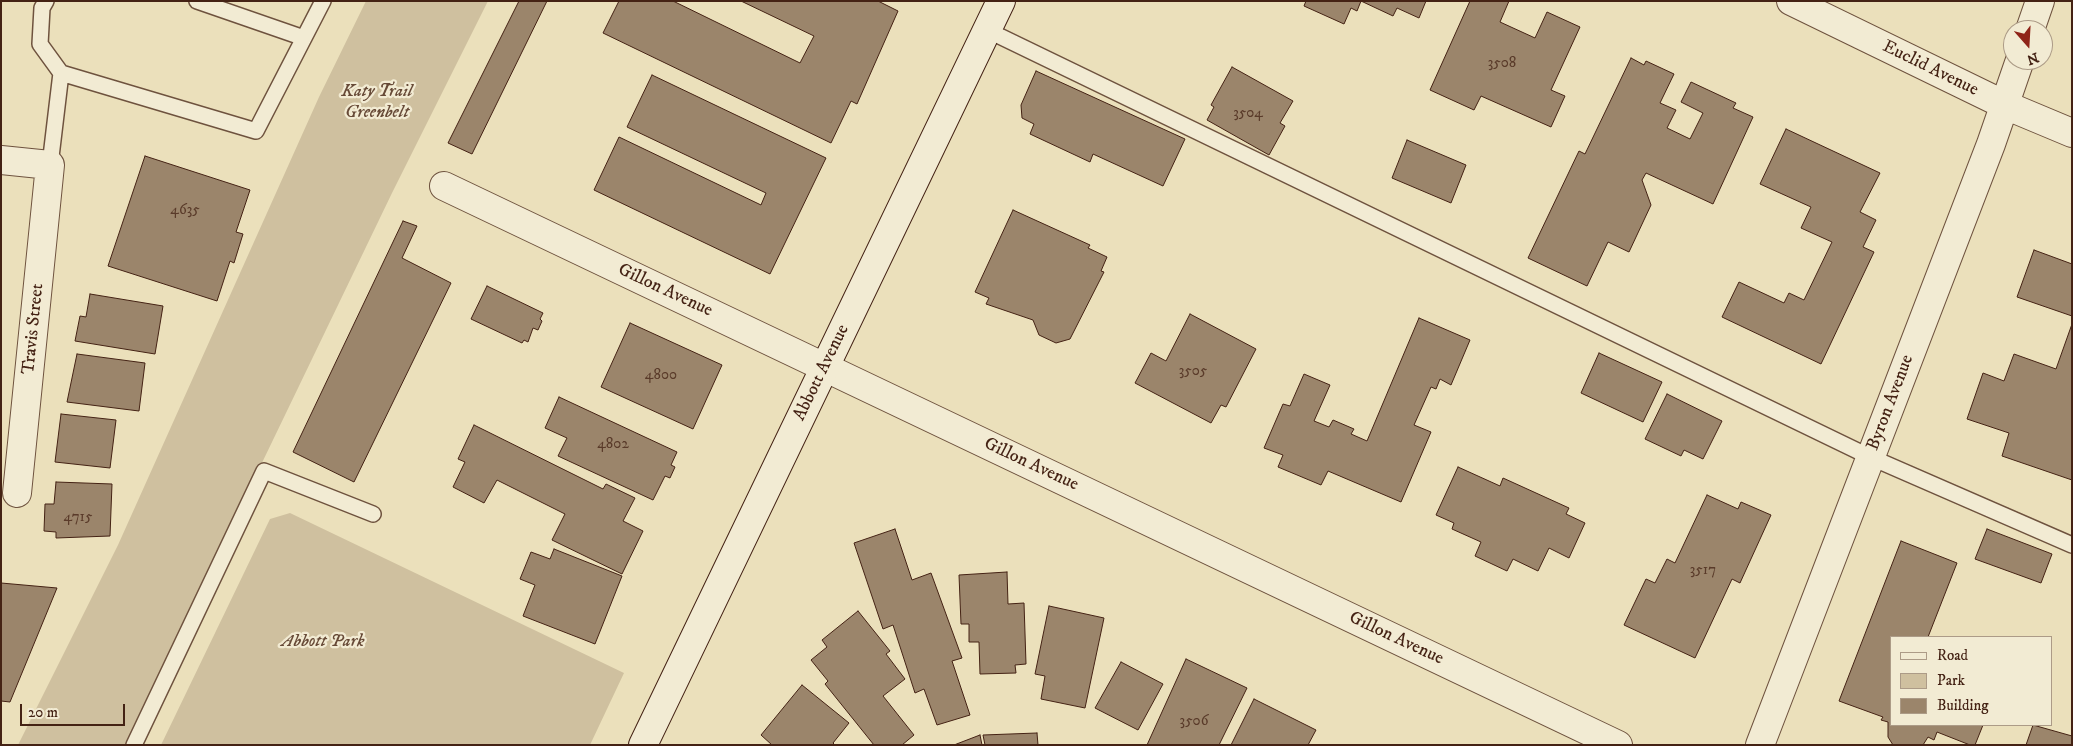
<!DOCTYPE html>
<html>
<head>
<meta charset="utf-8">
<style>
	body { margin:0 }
	#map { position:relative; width:2073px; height:746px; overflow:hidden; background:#ebe0bb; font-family:"IM FELL DW Pica",serif }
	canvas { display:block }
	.frame { position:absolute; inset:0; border:2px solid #442214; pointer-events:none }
	.legend { position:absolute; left:1890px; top:636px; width:162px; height:90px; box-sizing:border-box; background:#f2ebd3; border:1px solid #ac9b87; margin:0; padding:6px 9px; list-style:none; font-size:15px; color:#442214 }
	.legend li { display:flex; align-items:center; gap:10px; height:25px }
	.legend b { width:25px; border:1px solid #ac9b87 }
	.north { position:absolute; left:2003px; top:20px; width:50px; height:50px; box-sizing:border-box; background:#f2ebd3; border:1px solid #ac9b87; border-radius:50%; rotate:161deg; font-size:14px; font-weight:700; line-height:20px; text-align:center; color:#442214 }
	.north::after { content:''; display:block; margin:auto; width:18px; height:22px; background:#8f2418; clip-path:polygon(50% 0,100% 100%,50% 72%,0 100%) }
	.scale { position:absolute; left:20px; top:704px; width:105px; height:22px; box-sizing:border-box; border:2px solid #442214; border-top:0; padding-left:6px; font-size:15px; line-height:18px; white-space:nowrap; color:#442214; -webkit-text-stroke:4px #f2ebd3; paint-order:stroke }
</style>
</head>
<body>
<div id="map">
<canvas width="2073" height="746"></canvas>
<div class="frame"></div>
<ul class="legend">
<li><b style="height:6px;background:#f2ebd3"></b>Road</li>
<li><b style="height:14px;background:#cfc09f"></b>Park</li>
<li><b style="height:14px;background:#9b856b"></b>Building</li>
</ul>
<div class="north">N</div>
<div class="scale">20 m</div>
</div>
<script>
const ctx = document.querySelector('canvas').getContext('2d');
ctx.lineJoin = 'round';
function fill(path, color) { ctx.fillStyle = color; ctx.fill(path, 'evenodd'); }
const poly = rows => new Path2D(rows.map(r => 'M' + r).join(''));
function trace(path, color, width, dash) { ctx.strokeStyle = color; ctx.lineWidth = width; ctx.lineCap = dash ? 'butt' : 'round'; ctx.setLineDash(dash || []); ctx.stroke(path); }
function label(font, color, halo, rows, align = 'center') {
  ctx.font = font + ' "IM FELL DW Pica",serif'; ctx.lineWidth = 4.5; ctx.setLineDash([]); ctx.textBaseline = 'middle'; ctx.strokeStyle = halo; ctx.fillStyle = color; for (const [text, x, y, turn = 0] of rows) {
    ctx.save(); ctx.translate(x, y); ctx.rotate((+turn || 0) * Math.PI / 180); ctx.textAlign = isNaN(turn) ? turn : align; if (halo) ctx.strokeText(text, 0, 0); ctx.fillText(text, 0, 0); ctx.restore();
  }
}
const green = poly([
	[366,1,488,1,392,193,126,745,18,745,118,545,319,97],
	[290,513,624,673,590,745,161,745,270,519]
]);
const building = poly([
	[519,1,547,1,472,154,448,143,519,1],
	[619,1,673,1,800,63,814,36,741,1,878,1,898,11,857,104,851,101,831,143,603,33,619,1],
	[1306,1,1426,1,1419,18,1397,8,1393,16,1361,1,1357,11,1351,8,1344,24,1304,6,1306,1],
	[1470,1,1509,1,1500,22,1535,38,1547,12,1580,27,1551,90,1565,96,1551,127,1481,96,1474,110,1430,90,1470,1],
	[1631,58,1644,65,1646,61,1674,74,1660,103,1676,110,1667,128,1690,139,1703,113,1681,102,1691,82,1736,103,1733,108,1753,117,1713,204,1646,173,1642,180,1651,205,1629,252,1608,242,1587,286,1528,258,1579,151,1585,154,1631,58],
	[1232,67,1293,101,1280,123,1285,126,1269,155,1207,120,1214,107,1211,105,1232,67],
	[1036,71,1185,139,1163,186,1093,154,1090,162,1030,134,1034,124,1022,118,1021,105,1036,71],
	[652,75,826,158,770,274,594,190,619,137,761,205,766,193,627,127,652,75],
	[1786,129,1880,173,1860,212,1876,220,1863,247,1874,252,1821,364,1722,317,1739,282,1784,303,1789,293,1804,300,1832,242,1801,228,1811,207,1760,184,1786,129],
	[1407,140,1466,165,1451,203,1392,178,1407,140],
	[145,156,250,190,236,232,243,234,234,263,230,261,217,301,108,266,145,156],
	[1013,210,1090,245,1088,248,1107,257,1101,271,1104,272,1070,339,1056,343,1039,335,1033,320,986,304,989,298,975,292,1013,210],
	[403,221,417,226,402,258,451,283,354,482,293,452,403,221],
	[2034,250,2072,264,2072,316,2017,297,2034,250],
	[487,286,543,313,540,319,542,321,538,330,533,328,528,342,524,340,522,343,471,319,487,286],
	[90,294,163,306,155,354,75,341,80,316,86,317,90,294],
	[1190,314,1256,349,1226,407,1221,405,1211,423,1135,383,1151,353,1166,361,1190,314],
	[1419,318,1470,340,1451,385,1440,379,1436,389,1431,387,1414,425,1431,432,1401,502,1328,471,1321,485,1278,467,1283,455,1264,448,1283,404,1290,406,1304,374,1330,385,1314,421,1329,427,1333,420,1354,429,1351,434,1367,441,1419,318],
	[630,323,722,365,693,429,601,387,630,323],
	[2072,324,2072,480,2002,456,2009,433,1967,419,1983,373,2004,381,2014,354,2056,369,2072,324],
	[1599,353,1662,382,1643,422,1581,393,1599,353],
	[77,354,145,363,139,411,67,402,77,354],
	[1667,394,1722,421,1703,459,1684,450,1681,456,1645,439,1667,394],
	[559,397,677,452,671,465,675,467,670,478,665,476,653,500,558,456,567,438,545,428,559,397],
	[61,414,116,420,110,468,55,462,61,414],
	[474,425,603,489,606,484,635,498,623,521,643,531,622,574,552,540,565,514,497,480,484,503,453,487,465,462,458,459,474,425],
	[1458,467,1500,486,1503,478,1569,508,1566,514,1585,523,1569,558,1549,548,1538,571,1513,559,1507,571,1475,556,1481,542,1452,529,1454,523,1436,515,1458,467],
	[56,482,112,484,110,536,56,538,56,532,44,531,45,504,54,504,56,482],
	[1707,495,1738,509,1741,502,1771,515,1740,583,1732,579,1695,658,1624,625,1646,579,1655,583,1667,559,1675,563,1707,495],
	[895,529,912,580,931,573,962,658,952,661,970,715,937,725,924,689,915,693,893,625,883,629,854,543,895,529],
	[1987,529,2052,554,2041,583,1975,559,1987,529],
	[1901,541,1957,563,1928,637,1892,637,1892,725,1983,725,1975,745,1970,745,1937,732,1934,740,1928,737,1923,745,1893,745,1888,737,1888,722,1881,720,1883,717,1839,701,1901,541],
	[554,549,622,576,595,644,523,616,535,585,520,579,531,552,550,559,554,549],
	[1007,572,1008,604,1024,603,1026,664,1015,665,1016,673,980,674,979,642,969,642,969,624,961,624,959,575,1007,572],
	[1,583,57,588,10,702,1,701,1,583],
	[1049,606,1104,618,1085,708,1041,699,1045,676,1035,674,1049,606],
	[858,611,890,651,886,654,905,679,883,696,914,735,902,745,874,745,825,684,828,681,811,660,827,647,822,640,858,611],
	[1186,659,1247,688,1219,745,1147,745,1186,659],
	[1121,662,1163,684,1138,730,1095,708,1121,662],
	[802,685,849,723,833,743,835,745,772,745,761,735,802,685],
	[1254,699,1316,730,1308,745,1231,745,1254,699],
	[2033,725,2072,736,2072,745,2026,745,2033,725],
	[1037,733,1038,745,985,745,983,735,1037,733],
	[980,735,982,745,954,745,980,735]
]);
const lane = poly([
	[46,1,42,8,40,44,61,73],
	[197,1,304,38],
	[987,30,1870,457,2072,545],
	[50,165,61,73,256,131,323,1],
	[134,745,264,471,373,514]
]);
const street = poly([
	[1791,1,2005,105,2072,133],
	[2030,30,2040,1],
	[1,160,50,165,17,493],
	[444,186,1618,745],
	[1760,745,1991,144,2020,60]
]);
const secondary = poly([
	[643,745,1001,1]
]);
const numberNames = [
	["3508",1502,64],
	["3504",1248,114],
	["4635",185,211],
	["3505",1193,372],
	["4800",661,376],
	["4802",613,445],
	["4715",78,518],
	["3517",1703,571],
	["3506",1194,722]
];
const streetNames = [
	["Euclid Avenue",1930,69,26],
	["Gillon Avenue",665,291,25],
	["Travis Street",34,329,-84],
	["Abbott Avenue",822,373,-64],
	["Byron Avenue",1891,403,-69],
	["Gillon Avenue",1031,465,25],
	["Gillon Avenue",1396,639,25]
];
const parkNames = [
	["Katy Trail",377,92],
	["Greenbelt",377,113],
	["Abbott Park",323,642]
];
fill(green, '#cfc09f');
fill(building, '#9b856b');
trace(building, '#442214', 1);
trace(lane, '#6e523e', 18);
trace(street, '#6e523e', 30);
trace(secondary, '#442214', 30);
trace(lane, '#f2ebd3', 15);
trace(street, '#f2ebd3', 28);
trace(secondary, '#f2ebd3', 28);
label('15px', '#5a3b2a', null, numberNames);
label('18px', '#442214', '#f2ebd3', streetNames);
label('italic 18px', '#674a37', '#f2ebd3', parkNames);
</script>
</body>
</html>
